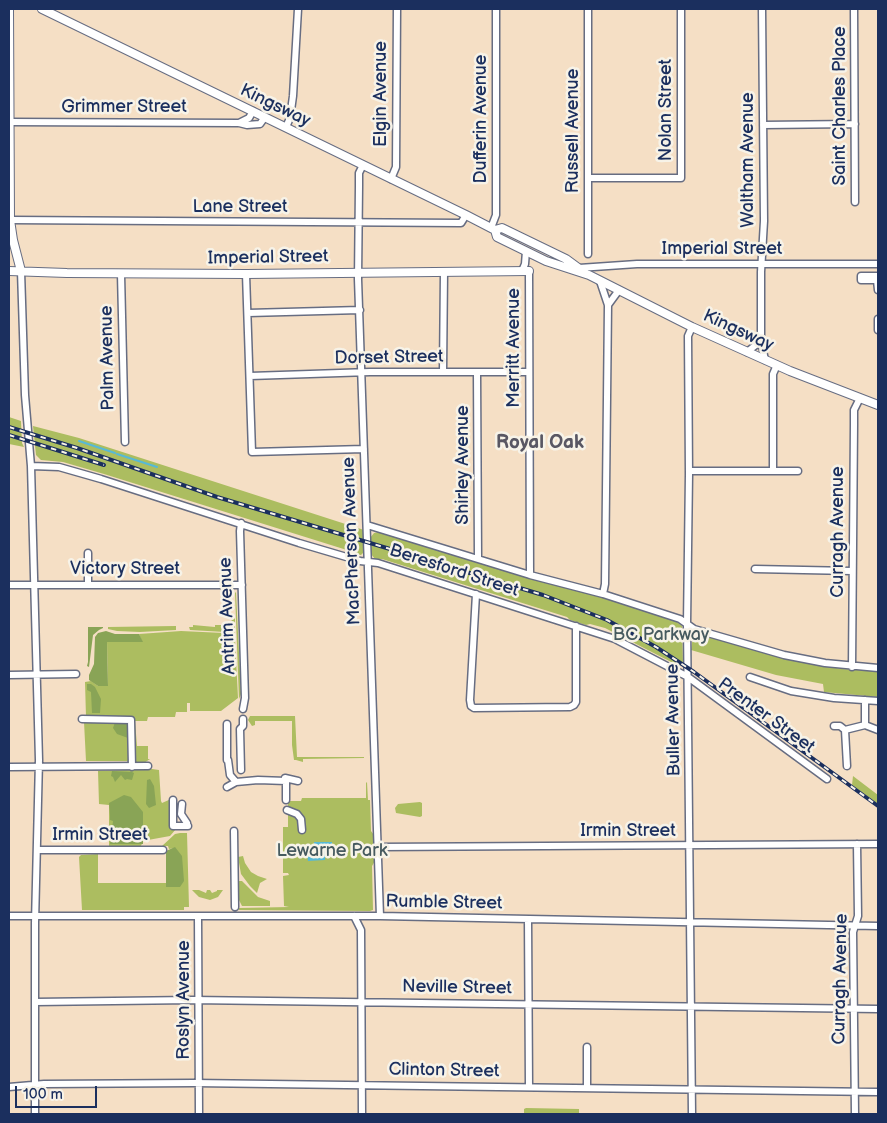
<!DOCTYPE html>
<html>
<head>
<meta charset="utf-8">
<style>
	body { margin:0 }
	#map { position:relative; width:887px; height:1123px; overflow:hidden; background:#f5dfc5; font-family:"Balsamiq Sans",sans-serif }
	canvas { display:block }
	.frame { position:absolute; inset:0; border:10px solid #1b2f5e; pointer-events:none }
	.scale { position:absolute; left:15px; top:1086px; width:82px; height:22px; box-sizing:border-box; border:2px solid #1b2f5e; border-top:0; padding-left:6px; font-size:15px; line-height:18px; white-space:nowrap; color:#1b2f5e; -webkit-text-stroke:4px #f7f3e8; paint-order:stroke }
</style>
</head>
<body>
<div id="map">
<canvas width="887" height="1123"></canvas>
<div class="frame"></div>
<div class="scale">100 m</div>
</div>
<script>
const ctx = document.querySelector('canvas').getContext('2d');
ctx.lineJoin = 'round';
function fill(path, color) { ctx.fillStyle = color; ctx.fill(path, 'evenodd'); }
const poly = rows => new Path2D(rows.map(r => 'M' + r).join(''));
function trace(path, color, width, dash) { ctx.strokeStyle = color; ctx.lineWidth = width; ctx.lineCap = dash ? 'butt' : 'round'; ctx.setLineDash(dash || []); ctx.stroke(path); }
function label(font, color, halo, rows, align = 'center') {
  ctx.font = font + ' "Balsamiq Sans",sans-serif'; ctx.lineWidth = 5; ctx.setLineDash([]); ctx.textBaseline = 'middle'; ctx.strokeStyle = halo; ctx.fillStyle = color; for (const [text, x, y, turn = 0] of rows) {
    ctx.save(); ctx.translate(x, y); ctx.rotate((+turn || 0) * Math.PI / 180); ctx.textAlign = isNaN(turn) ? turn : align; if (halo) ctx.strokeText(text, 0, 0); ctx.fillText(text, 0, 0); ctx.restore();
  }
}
const green = poly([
	[9,417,21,421,22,443,24,447,9,444],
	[33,426,79,438,364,530,365,551,361,555,353,554,350,551,104,474,63,462,41,460,36,455],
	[379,532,598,595,674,620,682,626,683,664,679,666,605,628,590,624,586,625,570,620,567,617,382,559,375,559,371,554,370,538,374,533],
	[236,592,241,694,239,699,235,593],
	[235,618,235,637,225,632,190,630,189,627,193,627,193,625,215,627,215,625,221,625,221,627,228,628,228,622,231,621],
	[176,626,176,630,140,632,117,631,108,629,108,627],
	[181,631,224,633,235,640,238,698,221,711,190,711,190,703,187,703,187,712,176,712,175,717,148,717,147,721,135,721,137,746,148,746,148,759,150,759,144,763,137,763,134,761,133,717,86,717,85,682,91,681,98,686,108,686,107,642,142,642,139,634],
	[699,633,795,661,842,669,878,671,878,697,824,692,823,684,776,675,691,650,693,637,696,634],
	[250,716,295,716,297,757,364,757,364,758,303,759,303,762,296,760,294,760,292,745,292,721,255,721,255,725,252,726,248,720],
	[128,721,129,761,86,761,84,722],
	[152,769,159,770,161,801,162,803,171,799,176,829,170,836,148,840,144,838,141,846,109,847,109,805,99,804,98,771],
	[853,776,878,795,878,804,852,785],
	[367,782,368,800,370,800,371,831,374,835,375,861,372,866,373,910,370,911,239,910,239,908,289,907,284,906,283,876,289,875,288,873,283,873,283,827,288,827,288,801,301,801,302,798,366,798,366,783],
	[420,802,422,803,422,816,420,817,396,813,395,808,398,804],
	[180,833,187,833,189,907,184,907,184,910,82,910,79,857,81,855,98,854,98,883,182,883,175,848,169,849,168,846,162,846,175,834],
	[243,856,245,863,251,872,258,876,267,879,260,883,257,893,250,886,241,874,238,857],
	[239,881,242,881,258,897,270,901,270,906,242,906,238,898],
	[192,890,199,890,206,893,207,890,210,890,212,893,217,891,217,890,223,890,218,897,210,900,199,897],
	[526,1108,579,1109,579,1114,524,1114,524,1109]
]);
const forest = poly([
	[88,627,103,627,103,628,99,630,93,635,89,667,87,666,88,662],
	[106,631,115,634,139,634,143,642,107,642,108,686,98,686,89,680,89,675,94,664,95,637,98,633],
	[87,684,91,684,95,687,101,699,100,713,92,713,91,692,87,690],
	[115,722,126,722,128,723,128,738,117,734,113,728],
	[112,771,132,772,134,773,132,780,127,779,125,780,121,775,115,782,113,777,111,776],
	[150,779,154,786,156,805,149,808,146,804,147,780],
	[124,795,131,797,143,812,143,844,110,844,113,821,110,820,110,816,109,803],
	[175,847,182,856,184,881,180,887,166,887,166,851]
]);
const water = poly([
	[314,842,332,842,332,849,325,852,325,860,308,861,307,854,315,851]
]);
const stream = poly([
	[79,441,115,453],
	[117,454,157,467]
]);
const minor = poly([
	[588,9,588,254],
	[762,9,764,221,761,272,761,341,765,360],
	[854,9,855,202],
	[9,122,239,123,247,125,260,124,265,117],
	[239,123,249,118,253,111],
	[763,125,855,124],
	[286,127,290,118,293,96,298,9],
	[363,165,359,173,359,186,358,279,380,916],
	[588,178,681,178,681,9],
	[391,179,396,167,397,9],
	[10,220,461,223,466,215],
	[491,228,496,215,496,9],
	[579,268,637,264,878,264],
	[21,271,25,395,31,466,39,760,35,923,35,1114],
	[522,271,525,264,526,251],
	[529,271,530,575],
	[121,274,125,442],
	[246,274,252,452,364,449],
	[878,276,861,276,861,280,877,280,878,290],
	[600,281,608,305,605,584,603,594],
	[608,305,619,290],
	[248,313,360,310],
	[878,319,878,330],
	[747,352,761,341],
	[443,372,444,272],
	[477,372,478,558],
	[250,376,370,372,529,372],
	[31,466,59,467,101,479,299,543,360,561,378,563,615,639,688,677,827,779],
	[773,470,773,374,777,365],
	[689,471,798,471],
	[241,523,240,531,245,698,243,709],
	[367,525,530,575,603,594,680,619,694,629,784,655,825,663,878,668],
	[88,553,88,584],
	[755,569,852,571],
	[9,585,242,585],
	[476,594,470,700,471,706,474,708,570,707,574,705,576,702,576,626],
	[852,667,854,424,854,410,860,398],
	[9,675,76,674],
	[750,677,791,691,834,698,878,701],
	[865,700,865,725,878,730],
	[82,719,131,720,132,767],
	[227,724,227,760,228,760,230,775,236,782],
	[834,726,840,726,845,730],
	[847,766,845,730,865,725],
	[9,767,148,766],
	[241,770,240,729,243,726,243,719],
	[286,781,285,778,298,781],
	[227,787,236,782,258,780,286,781,286,800],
	[173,800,173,826,188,826],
	[182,804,181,814,187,823],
	[287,810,297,814,301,819,302,830],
	[234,831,235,907],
	[378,847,878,844],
	[37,850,163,850],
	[9,916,380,916,878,926],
	[198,916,199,1114],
	[354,916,361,930,362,1114],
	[528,919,529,1087],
	[35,1002,192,1000,878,1009],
	[587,1047,587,1088],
	[9,1087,44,1084,194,1083,878,1092],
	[692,1114,687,624,689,474,688,336,692,327],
	[855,1114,853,932,858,916,857,844]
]);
const major = poly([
	[9,9,10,220,13,240,21,271],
	[42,9,466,215,495,230,497,237,546,261,589,275,692,327,790,371,878,405],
	[495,230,502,228,566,259,585,273],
	[9,271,67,273,246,274,529,271]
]);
const rail = poly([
	[9,427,77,448,217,497,543,595,607,620,656,647,694,672,878,806],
	[9,435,104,465]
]);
const streetNames = [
	["Elgin Avenue",381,94,-90],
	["Kingsway",275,106,26],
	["Saint Charles Place",840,106,-90],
	["Grimmer Street",124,107],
	["Nolan Street",666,110,-90],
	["Dufferin Avenue",481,119,-90],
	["Russell Avenue",573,131,-90],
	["Waltham Avenue",748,160,-90],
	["Lane Street",240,207],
	["Imperial Street",722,249],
	["Imperial Street",268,258,-1],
	["Kingsway",738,331,25],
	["Merritt Avenue",514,348,-90],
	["Palm Avenue",108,358,-91],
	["Dorset Street",389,358,-1],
	["Shirley Avenue",463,465,-90],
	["Curragh Avenue",838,532,-90],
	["MacPherson Avenue",352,541,-92],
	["Victory Street",125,569],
	["Beresford Street",454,571,18],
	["Antrim Avenue",228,616,-92],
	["Prenter Street",766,716,36],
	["Buller Avenue",674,720,-91],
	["Irmin Street",628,831],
	["Irmin Street",100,835],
	["Rumble Street",444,903,1],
	["Curragh Avenue",841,979,-89],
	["Neville Street",457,988,1],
	["Roslyn Avenue",184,1000,-90],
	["Clinton Street",444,1071,1]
];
const parkNames = [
	["BC Parkway",661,635],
	["Lewarne Park",332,851]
];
const neighbourhoodNames = [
	["Royal Oak",540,443]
];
fill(green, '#acbd60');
fill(forest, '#89a456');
fill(water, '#57b9d6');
trace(stream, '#57b9d6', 2);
trace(minor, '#676d82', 9);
trace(major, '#676d82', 10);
trace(minor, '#fff', 6);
trace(major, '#fff', 8);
trace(rail, '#1b2f5e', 4);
trace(rail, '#f7f3e8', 2, [5.5]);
label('18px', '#1b2f5e', '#f7f3e8', streetNames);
label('18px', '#465a5f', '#f7f3e8', parkNames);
label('bold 19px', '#595763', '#f7f3e8', neighbourhoodNames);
</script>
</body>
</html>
